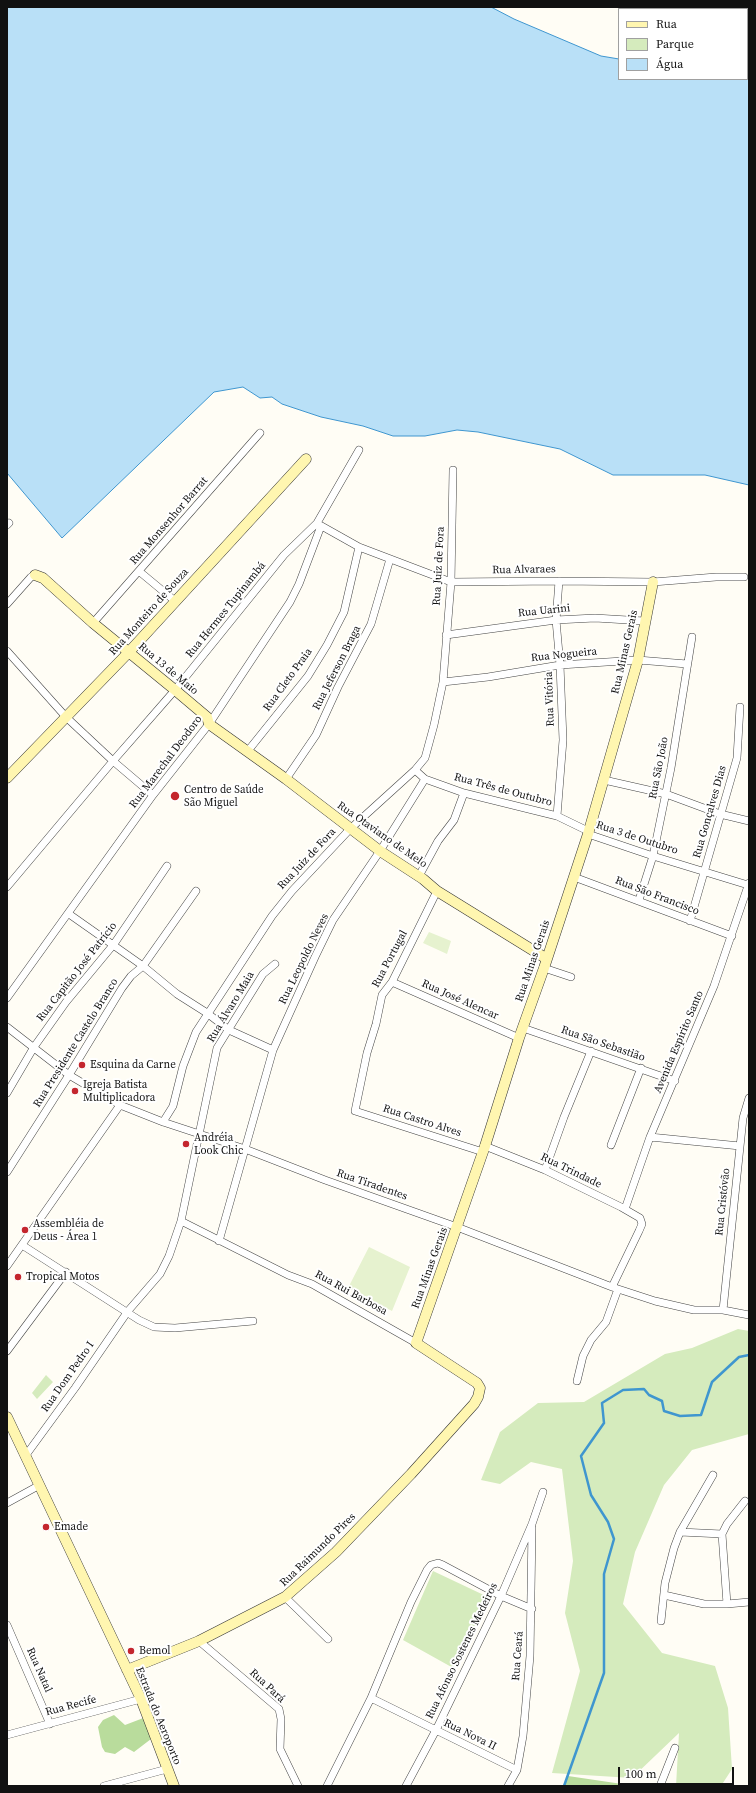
<!DOCTYPE html>
<html>
<head>
<meta charset="utf-8">
<style>
	body { margin:0 }
	#map { position:relative; width:756px; height:1793px; overflow:hidden; background:#fffdf5; font-family:"Source Serif 4",serif }
	canvas { display:block }
	.frame { position:absolute; inset:0; border:8px solid #111; pointer-events:none }
	.legend { position:absolute; left:618px; top:8px; width:130px; height:72px; box-sizing:border-box; background:#fff; border:1px solid #a0a0a0; margin:0; padding:5px 7px; list-style:none; font-size:12px; color:#111 }
	.legend li { display:flex; align-items:center; gap:8px; height:20px }
	.legend b { width:20px; border:1px solid #a0a0a0 }
	.scale { position:absolute; left:618px; top:1767px; width:116px; height:18px; box-sizing:border-box; border:2px solid #111; border-top:0; padding-left:5px; font-size:12px; line-height:14px; white-space:nowrap; color:#111; -webkit-text-stroke:3px #fff; paint-order:stroke }
</style>
</head>
<body>
<div id="map">
<canvas width="756" height="1793"></canvas>
<div class="frame"></div>
<ul class="legend">
<li><b style="height:5px;background:#fff6b0"></b>Rua</li>
<li><b style="height:11px;background:#d5ebbd"></b>Parque</li>
<li><b style="height:11px;background:#b9e0f7"></b>Água</li>
</ul>
<div class="scale">100 m</div>
</div>
<script>
const ctx = document.querySelector('canvas').getContext('2d');
ctx.lineJoin = 'round';
function fill(path, color) { ctx.fillStyle = color; ctx.fill(path, 'evenodd'); }
const poly = rows => new Path2D(rows.map(r => 'M' + r).join(''));
function trace(path, color, width, dash) { ctx.strokeStyle = color; ctx.lineWidth = width; ctx.lineCap = dash ? 'butt' : 'round'; ctx.setLineDash(dash || []); ctx.stroke(path); }
function label(font, color, halo, rows, align = 'center') {
  ctx.font = font + ' "Source Serif 4",serif'; ctx.lineWidth = 4; ctx.setLineDash([]); ctx.textBaseline = 'middle'; ctx.strokeStyle = halo; ctx.fillStyle = color; for (const [text, x, y, turn = 0] of rows) {
    ctx.save(); ctx.translate(x, y); ctx.rotate((+turn || 0) * Math.PI / 180); ctx.textAlign = isNaN(turn) ? turn : align; if (halo) ctx.strokeText(text, 0, 0); ctx.fillText(text, 0, 0); ctx.restore();
  }
}
const green = poly([
	[738,1329,749,1331,749,1434,692,1450,664,1485,635,1552,623,1604,662,1653,715,1666,728,1708,732,1769,721,1786,676,1786,679,1733,632,1778,552,1773,580,1671,565,1613,573,1561,562,1469,531,1462,500,1484,481,1480,500,1432,538,1403,584,1402,665,1354,692,1348],
	[46,1375,53,1382,37,1399,32,1393],
	[433,1571,488,1597,455,1669,403,1640]
]);
const forest = poly([
	[114,1715,125,1725,146,1717,151,1739,134,1752,125,1747,115,1754,105,1752,102,1747,98,1727,103,1720],
	[568,1776,622,1784,622,1786,564,1786]
]);
const pitch = poly([
	[429,932,451,941,447,954,423,943],
	[369,1247,410,1267,392,1311,348,1288]
]);
const water = poly([
	[7,7,491,7,514,19,601,56,619,59,619,79,747,79,747,53,749,52,749,485,705,475,613,475,560,449,478,432,457,430,425,436,393,436,363,426,321,417,282,404,272,397,260,398,243,387,214,392,62,538,7,473,7,7]
]);
const stream = poly([
	[564,1786,604,1673,604,1574,614,1539,608,1522,591,1495,581,1456,604,1423,602,1403,623,1390,644,1389,649,1395,662,1401,664,1411,680,1416,701,1415,712,1382,739,1357,749,1355]
]);
const street = poly([
	[318,524,359,547,451,582,559,581,653,582,716,577,744,577],
	[7,525,9,523],
	[140,572,175,601],
	[7,604,31,577,35,575],
	[93,623,260,433],
	[446,635,556,620,595,618,644,621],
	[7,651,66,717,113,761,153,795],
	[443,682,488,677,560,665,638,660,687,664],
	[247,752,308,676,327,645,344,612,359,547],
	[415,770,425,779,464,793,557,816,588,831],
	[286,779,316,735,338,687,371,624,390,559],
	[604,780,666,794,720,814,749,821],
	[557,816,563,740,560,665,556,620,559,581],
	[588,834,653,856,748,885],
	[419,876,438,841,454,820,464,793],
	[574,877,732,936],
	[7,887,113,761,175,690,284,555,317,523,359,450],
	[437,891,392,982,382,995,376,1024,367,1053,355,1111,483,1152],
	[639,900,653,856,671,768,692,637],
	[69,914,143,966,177,994,207,1013,229,1030,273,1050],
	[690,921,737,758,740,707],
	[544,968,571,977],
	[392,982,519,1038],
	[7,998,153,795,209,724,290,602,299,584,321,526],
	[7,1027,69,1075,120,1105,163,1122,245,1149,325,1180,457,1227,612,1287,655,1301,694,1310,723,1310,749,1315],
	[523,1028,675,1081],
	[7,1093,34,1047,66,1002,114,944,167,866],
	[163,1122,173,1106,183,1066,196,1032,272,916,292,891,350,829,415,770,425,758,434,725,443,682,451,582,453,470],
	[650,1137,740,1146],
	[611,1145,641,1068],
	[485,1146,545,1170,621,1207,640,1218,642,1224,639,1231,612,1287],
	[545,1170,564,1117,591,1051],
	[7,1172,69,1075,122,988,131,976,143,966,196,891],
	[625,1209,650,1137,714,986,749,883],
	[181,1221,288,1275,312,1284,416,1343],
	[219,1241,273,1050,315,957,333,920,380,851,425,779],
	[22,1245,139,1320,154,1327,175,1328,253,1321],
	[7,1266,120,1105],
	[723,1310,743,1118,749,1098],
	[7,1351,66,1272],
	[577,1381,583,1356,591,1340,606,1322,618,1289],
	[26,1455,75,1388,128,1311,160,1274,169,1256,181,1221,217,1048,263,974,275,964],
	[7,1503,38,1486],
	[680,1532,722,1534],
	[664,1595,704,1604,727,1604,749,1602],
	[285,1597,328,1639],
	[727,1604,722,1534,727,1524,745,1501],
	[661,1621,665,1583,674,1548,680,1532,713,1475],
	[7,1625,50,1724],
	[199,1641,279,1709,281,1719,280,1749,298,1786],
	[371,1698,517,1770],
	[7,1735,141,1699],
	[104,1786,167,1769],
	[327,1786,371,1698,411,1602,427,1570,431,1565,438,1563,443,1565,501,1596,532,1609],
	[406,1786,436,1730,501,1596,532,1524,543,1492],
	[508,1786,517,1770,523,1736,530,1656,532,1528],
	[660,1786,675,1748]
]);
const secondary = poly([
	[35,575,43,578,93,623,175,690,207,717,209,724,286,779,380,851,423,879,437,891,547,959],
	[7,778,129,652,306,459],
	[7,1417,141,1699,174,1786],
	[127,1670,199,1641,285,1597,336,1552,411,1474,474,1404,478,1397,480,1388,477,1383,416,1343,485,1146,519,1038,544,968,588,834,638,660,653,582]
]);
const markers = [
	[175,796,5,"#c4262e"],
	[82,1065,4,"#c4262e"],
	[75,1091,4,"#c4262e"],
	[186,1144,4,"#c4262e"],
	[25,1230,4,"#c4262e"],
	[18,1277,4,"#c4262e"],
	[46,1527,4,"#c4262e"],
	[131,1651,4,"#c4262e"]
];
const streetNames = [
	["Rua Monsenhor Barrat",169,521,-49],
	["Rua Juiz de Fora",439,566,-87],
	["Rua Alvaraes",524,570,-1],
	["Rua Hermes Tupinambá",226,610,-51],
	["Rua Uarini",544,611,-6],
	["Rua Monteiro de Souza",149,612,-48],
	["Rua Minas Gerais",625,652,-77],
	["Rua Nogueira",564,655,-6],
	["Rua Jeferson Braga",337,668,-63],
	["Rua 13 de Maio",168,669,40],
	["Rua Cleto Praia",288,680,-54],
	["Rua Vitória",550,699,-92],
	["Rua Marechal Deodoro",166,762,-53],
	["Rua São João",659,768,-79],
	["Rua Três de Outubro",503,790,15],
	["Rua Gonçalves Dias",710,812,-74],
	["Rua Otaviano de Melo",382,835,35],
	["Rua 3 de Outubro",637,838,18],
	["Rua Juiz de Fora",307,859,-47],
	["Rua São Francisco",657,896,21],
	["Rua Leopoldo Neves",304,959,-64],
	["Rua Portugal",390,959,-62],
	["Rua Minas Gerais",533,961,-71],
	["Rua Capitão José Patrício",77,972,-52],
	["Rua José Alencar",460,1000,24],
	["Rua Álvaro Maia",231,1007,-59],
	["Avenida Espírito Santo",679,1042,-67],
	["Rua Presidente Castelo Branco",76,1043,-58],
	["Rua São Sebastião",603,1044,19],
	["Rua Castro Alves",422,1121,18],
	["Rua Trindade",571,1171,26],
	["Rua Tiradentes",372,1185,19],
	["Rua Cristóvão",723,1202,-84],
	["Rua Minas Gerais",430,1268,-70],
	["Rua Rui Barbosa",351,1293,29],
	["Rua Dom Pedro I",68,1377,-55],
	["Rua Raimundo Pires",318,1550,-44],
	["Rua Afonso Sostenes Medeiros",462,1651,-64],
	["Rua Ceará",518,1656,-86],
	["Rua Natal",39,1670,66],
	["Rua Pará",267,1686,43],
	["Rua Recife",71,1706,-15],
	["Estrada do Aeroporto",158,1716,68],
	["Rua Nova II",470,1735,26]
];
const poiNames = [
	["Centro de Saúde",184,790],
	["São Miguel",184,803],
	["Esquina da Carne",90,1065],
	["Igreja Batista",83,1085],
	["Multiplicadora",83,1098],
	["Andréia",194,1138],
	["Look Chic",194,1151],
	["Assembléia de",33,1224],
	["Deus - Área 1",33,1237],
	["Tropical Motos",26,1277],
	["Emade",54,1527],
	["Bemol",139,1651]
];
fill(green, '#d5ebbd');
fill(forest, '#b9dc9c');
fill(pitch, '#e6f2cf');
fill(water, '#b9e0f7');
trace(water, '#3f96cf', 1);
trace(stream, '#3f96cf', 2.5);
trace(street, '#444', 8);
trace(secondary, '#333', 11);
trace(street, '#fff', 7);
trace(secondary, '#fff6b0', 10);
for (const [x, y, r, color] of markers) { const dot = new Path2D(); dot.arc(x, y, r, 0, 2 * Math.PI); ctx.fillStyle = color; ctx.fill(dot); trace(dot, '#fff', 1.5); }
label('11px', '#111', '#fff', streetNames);
label('11px', '#111', '#fff', poiNames, 'left');
</script>
</body>
</html>
